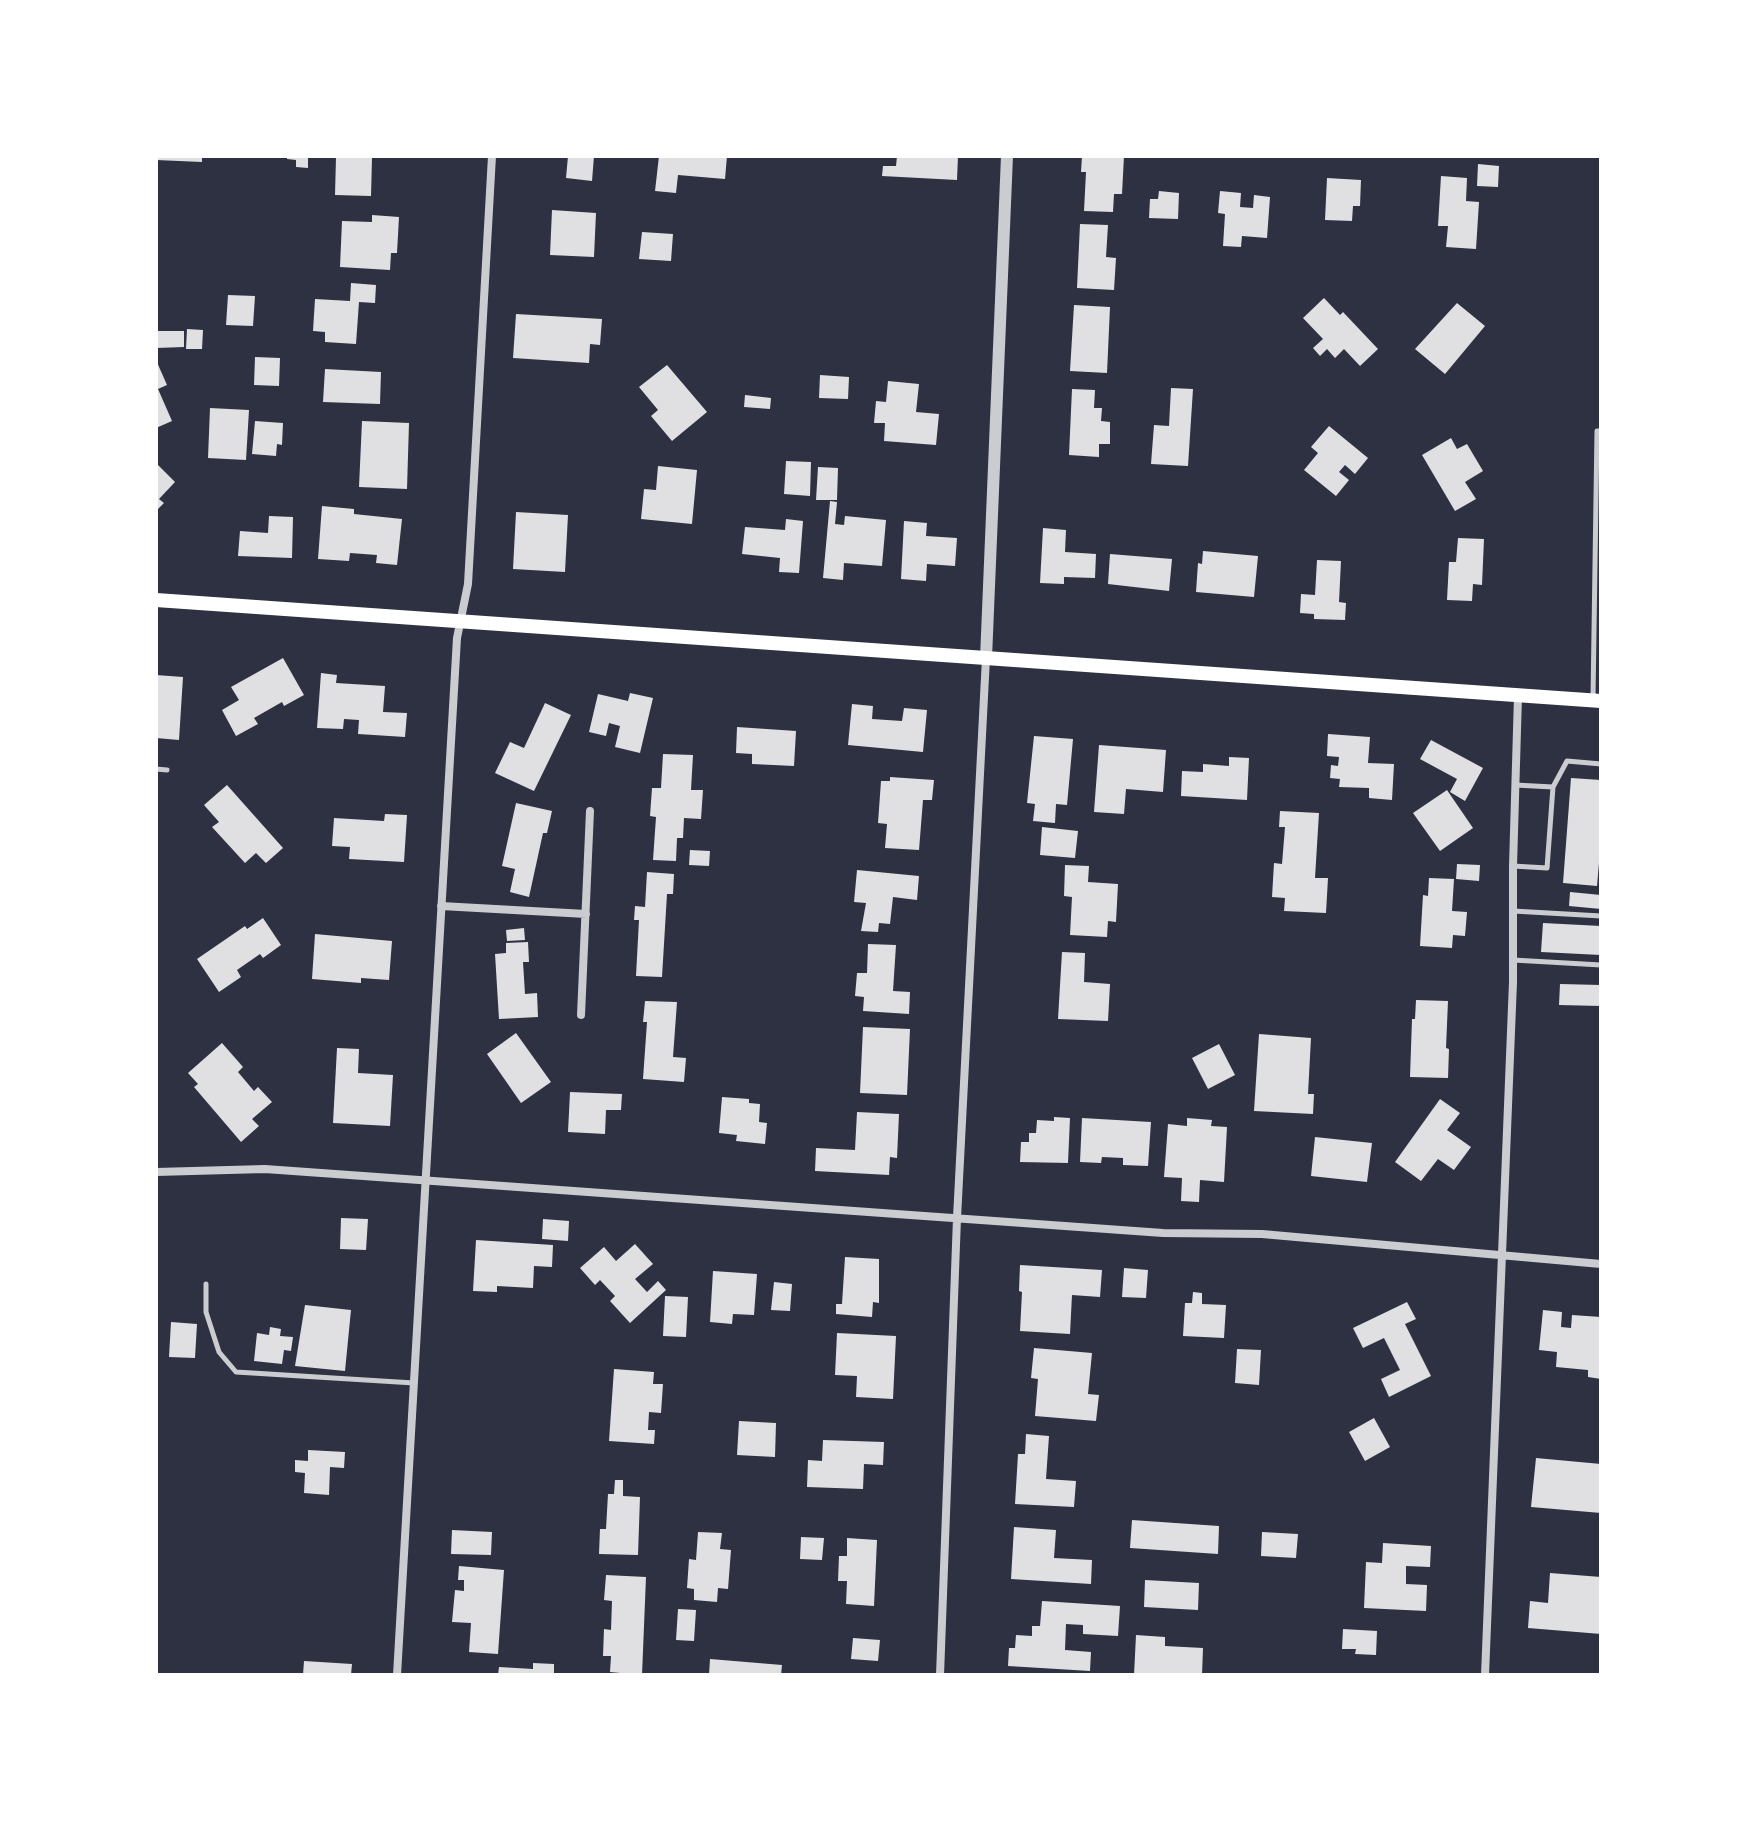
<!DOCTYPE html>
<html>
<head>
<meta charset="utf-8">
<style>
	body { margin:0 }
	#map { position:relative; width:1757px; height:1831px; overflow:hidden; background:#2d3142; font-family:Cabin,sans-serif }
	canvas { display:block }
	.frame { position:absolute; inset:0; border:158px solid #fff; pointer-events:none }
</style>
</head>
<body>
<div id="map">
<canvas width="1757" height="1831"></canvas>
<div class="frame"></div>
</div>
<script>
const ctx = document.querySelector('canvas').getContext('2d');
ctx.lineJoin = 'round';
function fill(path, color) { ctx.fillStyle = color; ctx.fill(path, 'evenodd'); }
const poly = rows => new Path2D(rows.map(r => 'M' + r).join(''));
function trace(path, color, width, dash) { ctx.strokeStyle = color; ctx.lineWidth = width; ctx.lineCap = dash ? 'butt' : 'round'; ctx.setLineDash(dash || []); ctx.stroke(path); }
const building = poly([
	[156,156,202,156,202,162,156,160],
	[287,156,308,156,308,168,296,167,296,160,287,159],
	[568,156,594,156,592,181,566,178],
	[659,156,727,156,725,179,678,175,676,193,655,191],
	[897,156,958,156,957,180,882,176,883,166,896,166],
	[1082,156,1124,156,1122,194,1114,194,1113,212,1084,211,1086,172,1081,172],
	[336,157,372,158,371,196,335,195],
	[1478,164,1499,166,1498,187,1477,186],
	[1441,176,1467,178,1466,201,1479,202,1476,249,1446,247,1448,226,1438,226],
	[1327,178,1361,180,1360,206,1353,206,1352,221,1325,220],
	[1159,191,1179,193,1178,219,1149,218,1150,199,1158,199],
	[1220,191,1241,193,1240,207,1253,208,1254,195,1270,197,1267,238,1242,236,1241,247,1223,246,1225,214,1218,213],
	[552,210,596,213,594,257,550,255],
	[372,215,399,217,397,253,391,253,390,270,340,267,342,221,372,222],
	[1080,224,1108,225,1106,257,1116,258,1114,290,1077,288],
	[642,232,673,234,671,261,639,259],
	[351,283,376,285,375,303,359,302,356,344,325,342,325,332,313,331,315,299,350,301],
	[228,295,255,296,253,326,226,325],
	[1324,298,1340,315,1343,312,1378,349,1360,366,1344,349,1335,358,1327,349,1320,356,1313,348,1323,339,1303,318],
	[1457,303,1485,326,1445,374,1415,349],
	[1074,305,1110,307,1107,373,1070,371],
	[516,314,602,319,600,345,590,344,589,363,513,358],
	[187,329,203,330,202,349,186,349],
	[156,331,184,331,184,347,156,348],
	[255,357,280,358,279,386,254,385],
	[156,360,167,385,158,389,172,421,156,428],
	[667,365,707,412,672,441,651,416,658,410,639,387],
	[325,369,381,372,380,404,323,402],
	[820,375,849,377,848,399,819,398],
	[888,381,919,384,916,412,939,414,936,445,884,441,885,423,874,423,876,401,886,402],
	[1171,388,1193,389,1188,466,1151,464,1154,425,1169,426],
	[1072,389,1095,390,1094,408,1102,408,1101,421,1110,422,1110,444,1099,444,1099,457,1069,455],
	[745,395,771,398,770,409,744,407],
	[210,408,249,410,246,460,208,458],
	[255,421,283,423,282,445,277,444,276,456,252,454],
	[362,421,409,423,407,489,359,487],
	[1329,426,1368,458,1355,474,1345,465,1339,472,1349,480,1336,496,1304,470,1318,453,1311,447],
	[1451,438,1457,449,1467,444,1483,471,1465,482,1476,499,1455,511,1422,455],
	[786,461,811,462,810,496,784,494],
	[156,463,175,482,159,499,164,503,156,511],
	[658,466,697,470,692,524,641,519,644,489,656,490],
	[818,467,838,468,837,500,816,500],
	[830,501,837,502,835,524,844,525,845,516,886,520,882,566,844,563,843,580,823,578],
	[322,506,354,509,354,514,402,519,397,565,376,563,377,555,350,553,349,561,318,559],
	[516,512,568,515,565,572,513,569],
	[269,516,293,517,292,558,238,556,240,531,268,533],
	[786,519,803,521,799,573,779,572,780,558,742,554,745,527,785,530],
	[904,521,927,523,926,536,957,538,955,566,927,564,926,581,901,579],
	[1043,528,1066,530,1065,552,1096,554,1095,578,1064,577,1064,584,1040,583],
	[1458,538,1484,539,1482,585,1473,584,1472,601,1447,600,1449,562,1456,562],
	[1203,551,1258,556,1254,597,1196,592,1198,563,1202,564],
	[1110,554,1172,559,1169,591,1108,584],
	[1317,560,1341,561,1339,602,1346,603,1345,620,1314,619,1314,614,1300,613,1301,594,1315,595],
	[283,658,304,695,284,706,282,702,254,718,258,724,236,736,222,710,239,700,231,687],
	[321,673,337,675,336,683,385,686,383,712,407,713,405,737,358,734,359,720,344,719,343,729,317,728],
	[156,675,183,677,179,740,156,738],
	[630,693,653,698,640,753,615,747,620,726,609,723,606,736,589,732,598,694,628,701],
	[545,703,571,715,534,791,495,773,510,742,524,748],
	[852,704,873,706,872,719,902,721,904,708,927,710,923,752,848,745],
	[737,727,796,731,794,766,752,764,752,754,736,753],
	[1328,734,1370,737,1368,763,1394,764,1392,800,1369,798,1369,788,1339,787,1340,779,1330,778,1331,765,1338,766,1339,757,1327,756],
	[1034,736,1073,739,1067,805,1056,804,1055,823,1033,821,1035,804,1027,803],
	[1431,740,1483,768,1465,801,1450,792,1457,779,1420,759],
	[1099,745,1166,750,1163,792,1126,789,1124,814,1094,812],
	[663,754,693,755,691,790,703,790,701,819,684,818,683,838,677,838,676,861,653,860,656,817,650,816,652,788,661,788],
	[1229,757,1249,758,1247,800,1181,796,1182,771,1203,772,1203,764,1229,766],
	[890,777,934,780,932,800,923,800,919,850,885,848,887,824,878,823,881,781,890,781],
	[1571,778,1601,780,1601,840,1597,886,1563,883],
	[227,785,283,848,266,863,256,853,245,863,212,827,219,822,204,805],
	[1447,790,1473,828,1440,851,1413,813],
	[516,803,552,811,547,833,543,833,529,897,510,892,515,869,502,866],
	[1280,811,1319,813,1315,878,1328,878,1326,913,1284,911,1285,898,1272,897,1274,863,1282,864,1285,827,1279,827],
	[385,814,407,815,404,862,349,859,350,847,332,846,334,818,384,821],
	[1042,827,1078,831,1075,858,1040,855],
	[690,850,710,851,709,866,689,865],
	[1457,864,1480,865,1479,881,1456,879],
	[1065,865,1089,866,1088,882,1118,884,1116,922,1108,921,1107,937,1070,935,1072,897,1064,896],
	[857,870,919,876,917,900,893,897,890,924,879,923,878,932,861,931,866,903,854,902],
	[647,872,674,874,673,894,667,894,662,977,636,976,639,920,634,920,635,906,645,907],
	[1429,878,1454,879,1452,911,1467,912,1465,936,1453,935,1452,948,1420,946,1423,895,1428,896],
	[1570,892,1601,895,1601,909,1569,906],
	[263,918,281,945,263,958,260,954,237,970,241,977,219,992,197,959,245,926,247,929],
	[1543,923,1601,926,1601,955,1541,952],
	[524,928,525,940,507,941,506,930],
	[315,934,392,941,389,980,361,978,361,983,312,979],
	[528,942,529,962,523,962,525,994,537,993,538,1017,499,1019,495,954,506,953,506,943],
	[868,944,896,945,893,991,910,992,909,1014,863,1011,864,997,855,996,857,973,867,973],
	[1062,952,1085,953,1084,982,1110,984,1108,1021,1058,1019],
	[1560,984,1601,985,1601,1006,1559,1005],
	[1416,1000,1448,1001,1446,1048,1449,1049,1448,1078,1410,1077,1412,1019,1415,1019],
	[645,1001,677,1002,673,1057,686,1058,684,1082,643,1079,647,1022,643,1022],
	[863,1027,910,1029,907,1095,860,1093],
	[516,1033,551,1082,521,1103,487,1054],
	[1259,1034,1311,1038,1308,1094,1314,1094,1313,1114,1254,1111],
	[222,1043,243,1067,238,1072,254,1091,258,1087,272,1102,252,1119,259,1126,241,1142,194,1087,198,1084,188,1073],
	[1219,1044,1235,1075,1208,1089,1192,1058],
	[337,1048,359,1049,358,1073,393,1075,390,1126,333,1123],
	[570,1092,622,1094,621,1110,606,1110,605,1134,568,1132],
	[722,1097,749,1099,749,1103,760,1104,759,1122,767,1123,765,1144,736,1141,737,1135,719,1133],
	[1440,1099,1460,1113,1447,1130,1471,1147,1454,1170,1438,1159,1421,1181,1395,1162],
	[857,1112,899,1114,897,1158,890,1157,889,1175,815,1171,816,1148,855,1150],
	[1054,1117,1070,1118,1068,1163,1020,1162,1021,1142,1029,1142,1029,1133,1036,1133,1037,1120,1054,1121],
	[1082,1118,1151,1122,1148,1166,1123,1165,1123,1158,1102,1157,1101,1163,1080,1162],
	[1187,1118,1212,1120,1211,1126,1227,1127,1224,1182,1200,1180,1199,1202,1181,1201,1182,1178,1164,1177,1168,1124,1187,1126],
	[1315,1137,1372,1143,1367,1182,1311,1176],
	[341,1218,368,1219,366,1250,340,1249],
	[543,1219,569,1221,568,1241,542,1239],
	[476,1240,553,1245,552,1267,534,1266,533,1288,497,1286,497,1292,473,1291],
	[635,1244,653,1264,635,1279,647,1292,658,1281,666,1290,630,1323,610,1301,615,1296,600,1280,595,1285,580,1268,604,1247,616,1261],
	[845,1257,879,1259,879,1303,873,1302,872,1317,836,1314,836,1304,842,1304],
	[1020,1265,1102,1270,1100,1297,1072,1295,1070,1334,1020,1331,1022,1292,1019,1291],
	[1124,1268,1148,1270,1146,1298,1122,1297],
	[713,1271,757,1274,754,1315,733,1314,732,1324,710,1322],
	[774,1282,792,1284,790,1311,771,1310],
	[1193,1292,1202,1293,1202,1304,1226,1305,1224,1338,1183,1336,1185,1303,1192,1303],
	[665,1296,688,1297,686,1337,663,1336],
	[1407,1302,1416,1319,1405,1324,1431,1376,1389,1397,1381,1379,1400,1370,1384,1338,1363,1348,1353,1328],
	[305,1305,351,1310,345,1371,295,1366],
	[1543,1310,1562,1312,1561,1327,1571,1328,1572,1315,1601,1317,1601,1379,1588,1377,1588,1370,1556,1367,1557,1352,1539,1350],
	[171,1322,197,1324,195,1358,169,1357],
	[270,1327,281,1329,280,1336,293,1337,291,1351,284,1350,282,1364,254,1361,257,1333,269,1335],
	[837,1333,896,1336,893,1399,856,1397,857,1376,835,1375],
	[1034,1348,1092,1353,1088,1394,1099,1395,1096,1421,1035,1416,1038,1379,1031,1378],
	[1237,1349,1261,1350,1259,1385,1235,1383],
	[614,1369,654,1372,653,1384,663,1384,661,1413,649,1412,648,1430,655,1430,654,1444,609,1441],
	[1374,1418,1390,1447,1365,1461,1349,1432],
	[739,1421,776,1423,775,1457,737,1455],
	[1026,1434,1049,1436,1046,1479,1076,1481,1074,1507,1015,1504,1018,1454,1025,1454],
	[823,1440,884,1442,883,1465,864,1464,863,1489,807,1487,808,1460,822,1461],
	[308,1450,345,1452,344,1468,330,1467,329,1495,304,1493,305,1473,295,1472,295,1460,308,1461],
	[1536,1458,1601,1464,1601,1513,1531,1507],
	[615,1480,623,1480,623,1496,640,1497,638,1555,599,1554,600,1529,606,1529,608,1494,614,1494],
	[1132,1520,1219,1526,1218,1554,1130,1548],
	[1014,1527,1056,1530,1054,1558,1092,1560,1091,1584,1011,1579],
	[452,1530,492,1532,491,1555,451,1554],
	[698,1532,722,1533,720,1549,731,1550,728,1589,718,1588,717,1602,694,1600,694,1589,687,1588,689,1559,696,1560],
	[1262,1532,1298,1534,1296,1558,1261,1556],
	[801,1537,824,1538,822,1560,800,1559],
	[847,1538,877,1540,874,1606,846,1604,847,1581,838,1581,839,1556,847,1556],
	[1383,1543,1431,1546,1430,1567,1406,1566,1406,1584,1427,1585,1426,1611,1364,1608,1366,1562,1382,1563],
	[459,1566,504,1570,498,1654,469,1652,471,1623,452,1622,455,1590,464,1591,464,1580,458,1580],
	[1550,1573,1601,1577,1601,1634,1528,1628,1530,1601,1548,1603],
	[606,1575,646,1577,642,1675,610,1672,611,1656,603,1656,604,1629,611,1630,612,1601,604,1600],
	[1145,1580,1199,1583,1198,1610,1144,1607],
	[1042,1601,1120,1606,1118,1636,1083,1634,1083,1625,1066,1624,1065,1650,1091,1652,1090,1671,1008,1666,1009,1648,1015,1648,1016,1635,1032,1636,1032,1626,1040,1626],
	[678,1609,696,1610,694,1641,676,1640],
	[1343,1629,1377,1631,1376,1655,1355,1654,1356,1649,1342,1649],
	[1136,1635,1165,1637,1165,1646,1203,1648,1202,1675,1134,1675],
	[853,1638,880,1640,878,1661,851,1659],
	[710,1659,782,1665,781,1675,709,1675],
	[304,1661,352,1664,351,1675,303,1675],
	[533,1663,554,1664,554,1675,498,1675,499,1667,533,1669]
]);
const service = poly([
	[1593,698,1597,431,1601,431],
	[156,769,167,770],
	[1515,785,1553,787],
	[1513,866,1547,868,1553,787,1567,761,1601,764],
	[1513,911,1601,916],
	[1513,960,1601,965],
	[206,1284,206,1312,219,1352,236,1372,414,1383]
]);
const minor = poly([
	[441,906,586,914],
	[581,1015,590,811],
	[156,1172,265,1169,1163,1233,1262,1234,1601,1264],
	[397,1675,457,638,468,584,492,156],
	[940,1675,957,1218,986,658],
	[1485,1675,1513,982,1513,866,1518,696]
]);
const tertiary = poly([
	[986,658,1007,156]
]);
const secondary = poly([
	[156,600,1601,701]
]);
fill(building, '#e0e0e3');
trace(service, '#caccd0', 5);
trace(minor, '#caccd0', 8);
trace(tertiary, '#caccd0', 12);
trace(secondary, '#fff', 14);
</script>
</body>
</html>
